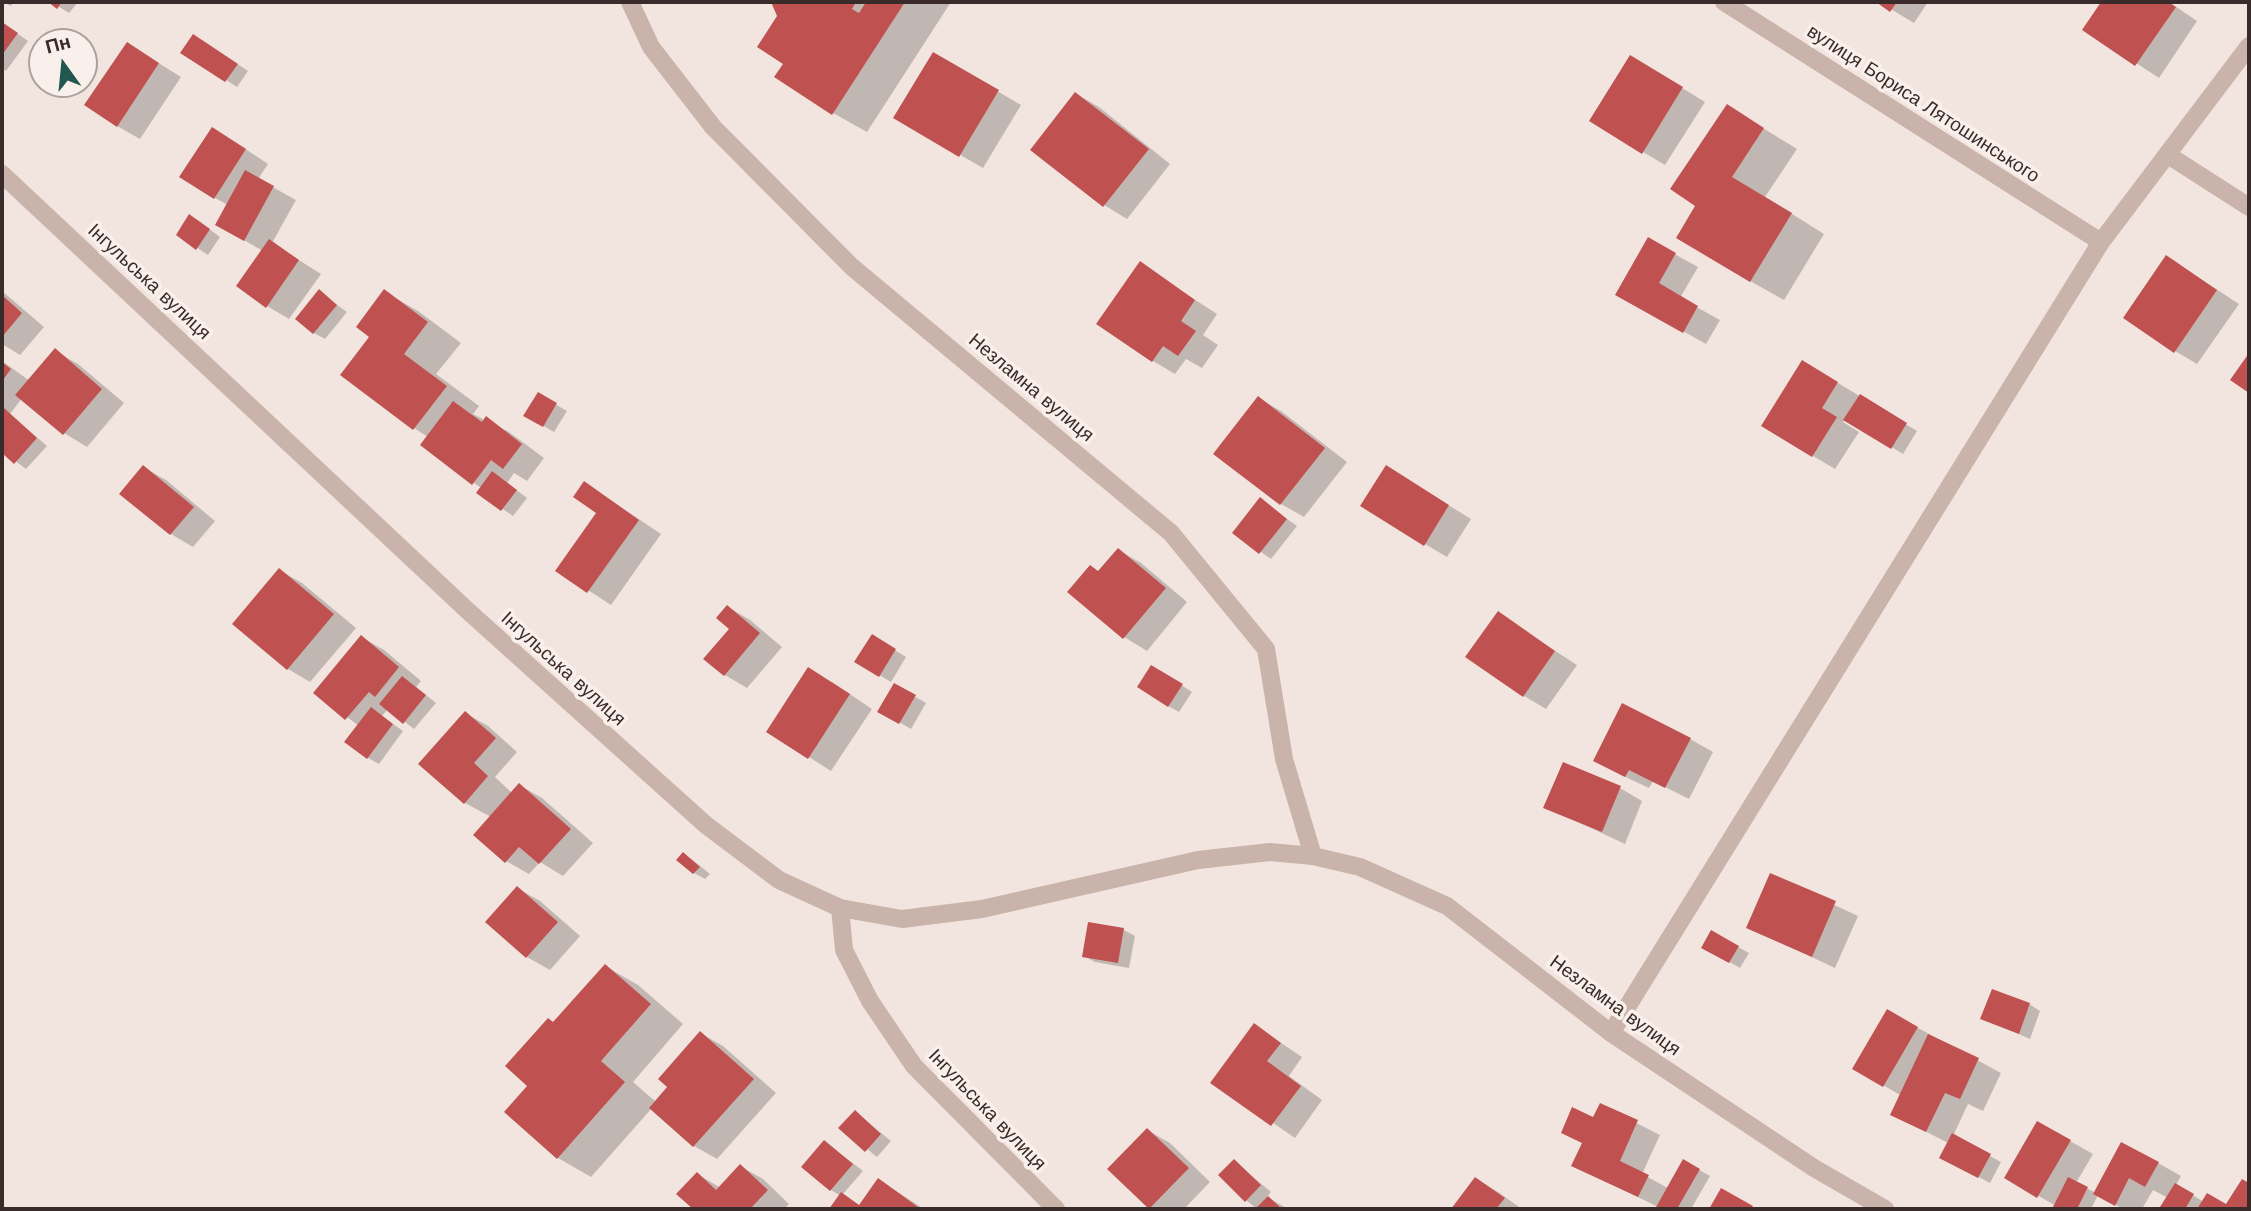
<!DOCTYPE html>
<html>
<head>
<meta charset="utf-8">
<style>
	body { margin:0 }
	#map { position:relative; width:2251px; height:1211px; overflow:hidden; background:#f2e5df; font-family:"Work Sans",sans-serif }
	canvas { display:block }
	.frame { position:absolute; inset:0; border:4px solid #382b2a; pointer-events:none }
	.north { position:absolute; left:28px; top:28px; width:70px; height:70px; box-sizing:border-box; background:#f9f0eb; border:2px solid #aca19e; border-radius:50%; rotate:345deg; font-size:19px; font-weight:700; line-height:28px; text-align:center; color:#382b2a }
	.north::after { content:''; display:block; margin:auto; width:24px; height:32px; background:#22574f; clip-path:polygon(50% 0,100% 100%,50% 72%,0 100%) }
</style>
</head>
<body>
<div id="map">
<canvas width="2251" height="1211"></canvas>
<div class="frame"></div>
<div class="north">Пн</div>
</div>
<script>
const ctx = document.querySelector('canvas').getContext('2d');
ctx.lineJoin = 'round';
function fill(path, color) { ctx.fillStyle = color; ctx.fill(path, 'evenodd'); }
const poly = rows => new Path2D(rows.map(r => 'M' + r).join(''));
function trace(path, color, width, dash) { ctx.strokeStyle = color; ctx.lineWidth = width; ctx.lineCap = dash ? 'butt' : 'round'; ctx.setLineDash(dash || []); ctx.stroke(path); }
function label(font, color, halo, rows, align = 'center') {
  ctx.font = font + ' "Work Sans",sans-serif'; ctx.lineWidth = 7; ctx.setLineDash([]); ctx.textBaseline = 'middle'; ctx.strokeStyle = halo; ctx.fillStyle = color; for (const [text, x, y, turn = 0] of rows) {
    ctx.save(); ctx.translate(x, y); ctx.rotate((+turn || 0) * Math.PI / 180); ctx.textAlign = isNaN(turn) ? turn : align; if (halo) ctx.strokeText(text, 0, 0); ctx.fillText(text, 0, 0); ctx.restore();
  }
}
const shadow = poly([
	[2,2,14,2,11,6],
	[51,2,78,2,69,13],
	[773,2,951,2,867,132,833,113,785,63,779,17],
	[1879,2,1928,2,1914,23],
	[2103,2,2169,2,2197,21,2159,78,2084,29],
	[2,23,28,41,6,71,2,68],
	[205,42,248,71,237,87,183,52],
	[128,44,181,77,140,139,117,126],
	[934,54,1021,105,983,168,896,118],
	[1653,70,1705,102,1665,165,1643,152],
	[1076,94,1099,107,1170,164,1127,219,1104,205],
	[1727,106,1797,149,1765,197,1824,234,1784,300,1750,281,1698,205],
	[235,142,268,164,258,179,296,200,272,243,321,274,289,319,267,306,263,251,217,225,228,205,215,198],
	[201,223,220,237,208,255,178,235],
	[1649,240,1698,267,1680,298,1720,320,1706,344,1617,294],
	[2167,257,2239,304,2197,364,2175,351],
	[1140,264,1217,314,1203,335,1218,345,1202,368,1186,359,1175,374,1153,361],
	[2,291,44,327,20,355,2,344],
	[319,292,347,312,325,339,314,333],
	[385,292,418,311,461,343,436,374,479,406,473,414,509,432,544,458,527,481,514,473,507,483,527,498,513,516,478,492,481,488,422,445,428,437,414,428,372,336],
	[55,351,78,364,124,403,87,447,64,433,22,398,10,414,47,446,26,469,2,451,2,361,30,381],
	[1825,375,1917,431,1903,454,1846,419,1843,422,1859,432,1835,469,1813,456],
	[538,394,567,411,554,432,525,415],
	[1258,398,1281,411,1347,462,1304,517,1281,504,1216,454],
	[143,467,166,480,215,521,193,547,171,534],
	[1409,481,1471,519,1447,557,1425,544],
	[585,483,661,534,611,605,557,570,598,513],
	[1260,500,1297,526,1271,559,1234,533],
	[1118,550,1141,563,1187,602,1147,651,1124,637,1100,572],
	[279,570,302,583,356,628,310,682,288,669],
	[728,607,750,620,782,647,747,688,725,675,731,629],
	[1498,614,1577,665,1546,709,1524,696],
	[872,636,906,657,891,682,857,662],
	[361,637,384,650,421,681,416,687,436,703,414,729,388,709,382,716,403,731,379,764,368,758,359,726,315,693],
	[1163,673,1192,692,1179,712,1168,706],
	[832,682,872,709,831,771,768,731],
	[895,685,926,703,911,729,880,711],
	[465,713,488,726,517,752,495,777,512,793,519,785,542,798,593,843,563,876,540,862,529,874,506,861,491,817,465,803],
	[1690,739,1713,752,1689,799,1653,781,1649,788,1617,773],
	[1620,788,1642,801,1625,844,1546,807],
	[683,854,694,861,710,874,705,879,694,873,679,860],
	[1771,875,1858,916,1835,968,1748,927],
	[517,888,540,901,580,936,550,970,527,957,487,922],
	[1124,930,1135,936,1129,968,1095,962,1084,956],
	[1711,932,1749,953,1740,968,1703,947],
	[605,966,638,985,683,1024,633,1082,656,1102,670,1087,700,1033,723,1046,776,1093,717,1159,694,1146,652,1108,591,1177,558,1158,529,1086,554,1023],
	[2029,1004,2040,1011,2030,1039,1982,1018],
	[1887,1011,2001,1073,1983,1111,1968,1104,1953,1136,2001,1162,1990,1183,1952,1163,1948,1143,1892,1114,1900,1095,1854,1068],
	[1254,1025,1302,1057,1289,1076,1322,1100,1295,1138,1213,1082],
	[1601,1105,1660,1135,1642,1174,1668,1188,1683,1161,1710,1176,1691,1209,1657,1209,1658,1207,1573,1165],
	[855,1112,891,1141,877,1157,841,1128],
	[2038,1123,2093,1154,2076,1183,2096,1193,2158,1163,2181,1176,2176,1185,2204,1202,2227,1206,2242,1181,2249,1185,2249,1209,2166,1209,2162,1207,2168,1198,2153,1190,2142,1209,2123,1209,2098,1195,2091,1209,2054,1209,2056,1206,2006,1177],
	[1147,1130,1170,1143,1210,1182,1184,1209,1153,1209,1110,1169],
	[825,1142,863,1171,842,1195,861,1206,879,1180,924,1209,831,1209,841,1196,831,1190],
	[1234,1161,1271,1192,1267,1197,1288,1209,1257,1209,1246,1200],
	[740,1166,763,1179,789,1204,784,1209,696,1209,679,1194,697,1174,721,1188],
	[1476,1179,1498,1192,1522,1209,1453,1209]
]);
const building = poly([
	[48,2,62,2,57,9],
	[771,2,856,2,852,9,859,13,866,2,905,2,832,115,774,77,783,64,757,47,777,16],
	[1876,2,1897,2,1890,12],
	[2101,2,2168,2,2176,7,2135,66,2082,30],
	[2,22,18,33,2,55],
	[193,34,238,64,225,82,180,53],
	[127,42,159,63,117,127,84,105],
	[933,52,999,90,959,157,893,118],
	[1630,55,1683,87,1642,154,1589,121],
	[1075,92,1149,149,1103,207,1030,150],
	[1727,104,1764,128,1732,177,1792,213,1750,282,1676,238,1695,206,1670,189],
	[212,127,246,149,214,199,179,177],
	[245,170,274,186,244,241,215,225],
	[189,214,210,229,196,250,176,235],
	[1648,237,1676,253,1659,283,1698,306,1683,333,1615,295],
	[269,239,299,260,266,308,236,286],
	[2166,255,2217,290,2174,353,2123,318],
	[1140,261,1195,300,1181,321,1196,331,1178,356,1163,346,1152,362,1096,324],
	[319,289,337,305,313,334,295,319],
	[384,289,428,322,404,354,447,386,413,430,340,375,369,337,356,327],
	[2,295,22,313,2,337],
	[55,348,102,389,63,435,15,395],
	[2249,353,2249,393,2230,380],
	[1802,360,1838,382,1822,408,1837,417,1812,457,1761,426],
	[2,362,11,369,2,381],
	[538,392,557,403,543,427,523,416],
	[1860,394,1907,423,1891,449,1843,420],
	[1258,396,1325,448,1280,505,1213,454],
	[453,401,482,422,486,416,522,444,503,469,491,460,472,485,420,445],
	[4,408,37,438,14,464,2,453],
	[143,465,194,507,170,535,119,494],
	[1386,465,1449,505,1424,546,1360,506],
	[492,471,517,490,501,511,476,493],
	[584,481,639,520,587,593,555,571,596,513,573,497],
	[1260,497,1287,519,1259,554,1232,533],
	[1118,548,1166,588,1123,639,1067,592,1090,565,1098,571],
	[279,568,334,614,287,670,232,624],
	[727,605,760,633,724,676,703,659,729,629,716,618],
	[1498,611,1555,651,1523,697,1465,657],
	[872,634,896,649,879,677,854,662],
	[361,635,399,667,375,697,369,692,345,720,313,693],
	[1151,665,1183,684,1168,707,1137,687],
	[808,667,850,694,808,759,766,732],
	[402,676,426,695,403,724,379,704],
	[894,683,916,695,899,724,877,712],
	[1622,703,1691,738,1665,788,1629,770,1625,777,1593,761],
	[371,707,393,724,367,759,344,742],
	[465,711,496,738,474,763,488,776,464,804,418,764],
	[1563,762,1621,786,1602,832,1543,808],
	[519,783,571,829,539,864,519,847,505,863,473,835],
	[683,852,700,867,693,874,676,860],
	[1770,873,1836,901,1812,957,1746,928],
	[517,886,558,922,526,958,485,922],
	[1088,922,1124,928,1118,963,1082,957],
	[1711,930,1739,946,1729,963,1701,948],
	[605,964,651,1004,601,1061,625,1082,557,1159,504,1112,527,1086,505,1066,548,1018,553,1022],
	[1992,989,2030,1003,2019,1034,1980,1019],
	[1887,1009,1918,1027,1883,1087,1852,1069],
	[1254,1023,1281,1043,1267,1061,1301,1086,1271,1126,1210,1083],
	[700,1031,754,1079,693,1147,649,1108,667,1087,658,1079],
	[1928,1034,1979,1058,1960,1099,1945,1093,1926,1132,1890,1115],
	[1600,1103,1638,1120,1620,1161,1649,1175,1638,1197,1571,1166,1582,1143,1561,1133,1572,1107,1593,1117],
	[855,1110,881,1134,865,1152,838,1128],
	[2037,1121,2071,1140,2037,1198,2004,1178],
	[1147,1128,1189,1168,1149,1209,1107,1169],
	[1952,1133,1991,1154,1978,1178,1939,1158],
	[824,1140,853,1164,830,1191,801,1167],
	[2121,1142,2159,1162,2145,1187,2129,1178,2115,1206,2093,1194],
	[1234,1159,1261,1185,1245,1202,1218,1175],
	[1683,1159,1700,1169,1677,1209,1655,1209],
	[740,1164,768,1190,750,1209,693,1209,676,1194,697,1172,716,1190],
	[1475,1177,1505,1198,1496,1209,1451,1209],
	[2068,1177,2088,1187,2077,1209,2052,1209],
	[878,1178,918,1207,917,1209,829,1209,841,1192,859,1205],
	[2242,1179,2249,1183,2249,1209,2197,1209,2207,1193,2226,1204],
	[2175,1183,2194,1194,2185,1209,2163,1209,2160,1207],
	[1721,1188,1753,1206,1751,1209,1709,1209],
	[1268,1196,1282,1209,1255,1209]
]);
const minor = poly([
	[630,2,651,47,713,127,852,267,1171,533,1266,649,1284,759,1313,856],
	[1724,2,2101,242],
	[2168,155,2249,207],
	[840,908,844,950,870,1001,914,1066,1056,1209],
	[1611,1033,2101,242,2249,46]
]);
const tertiary = poly([
	[2,174,468,611,706,825,779,880,840,908,902,919,982,909,1198,860,1270,852,1313,856,1360,867,1447,906,1611,1033,1814,1168,1885,1209]
]);
const streetNames = [
	["вулиця Бориса Лятошинського",1923,104,33],
	["Інгульська вулиця",149,282,43],
	["Незламна вулиця",1031,388,40],
	["Інгульська вулиця",563,669,42],
	["Незламна вулиця",1615,1006,36],
	["Інгульська вулиця",987,1110,46]
];
fill(shadow, '#0003');
fill(building, '#bf5250');
trace(minor, '#c9b3ab', 18);
trace(tertiary, '#c9b3ab', 18);
label('19px', '#382b2a', '#f9f0eb', streetNames);
</script>
</body>
</html>
